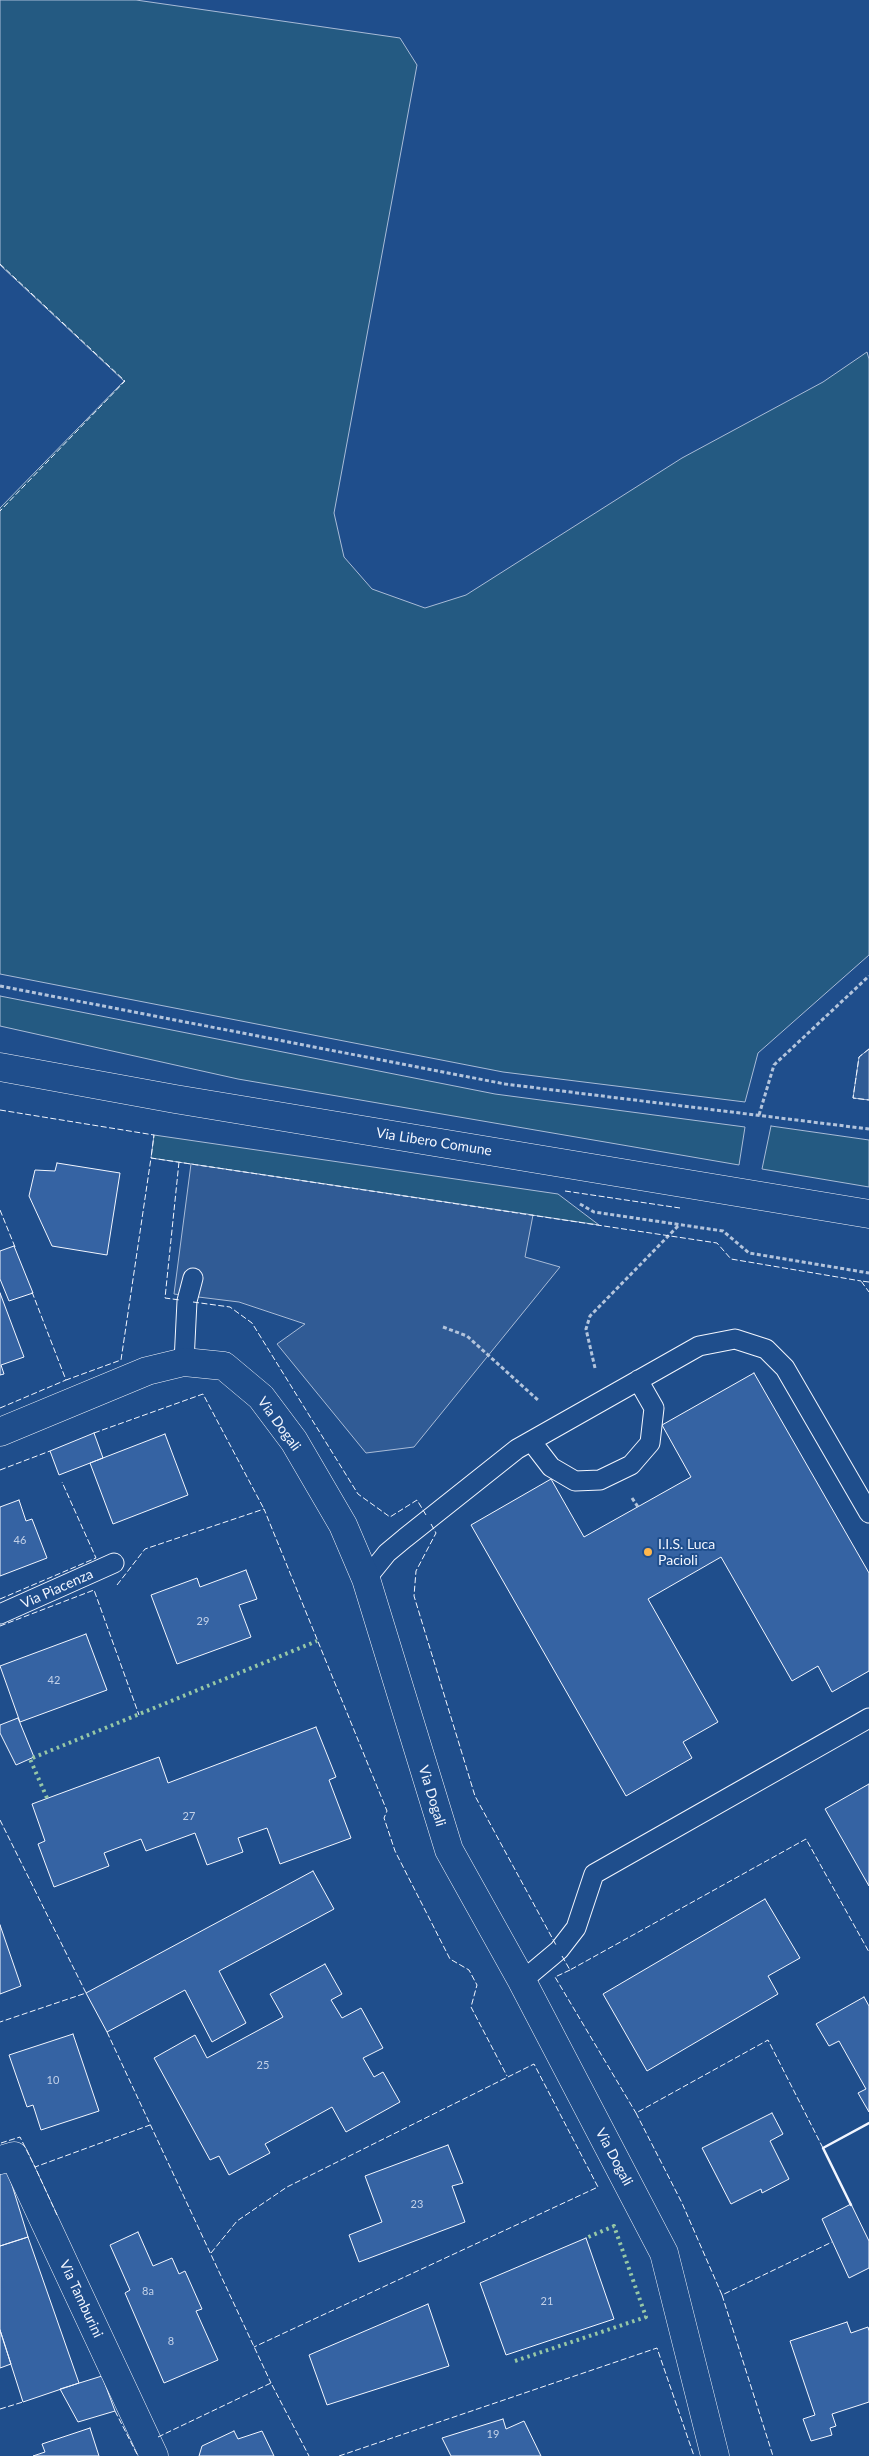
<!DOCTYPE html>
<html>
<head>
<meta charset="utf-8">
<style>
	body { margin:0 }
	canvas { display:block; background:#1f4e8c }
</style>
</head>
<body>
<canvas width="869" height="2456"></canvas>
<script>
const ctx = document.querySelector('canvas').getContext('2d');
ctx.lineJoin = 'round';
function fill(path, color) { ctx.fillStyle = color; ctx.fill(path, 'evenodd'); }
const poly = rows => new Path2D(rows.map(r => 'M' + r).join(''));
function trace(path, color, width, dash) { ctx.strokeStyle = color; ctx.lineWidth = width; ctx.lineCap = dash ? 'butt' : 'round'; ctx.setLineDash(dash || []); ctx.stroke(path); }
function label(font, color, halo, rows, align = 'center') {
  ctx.font = font + ' Lato,sans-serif'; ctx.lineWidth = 4; ctx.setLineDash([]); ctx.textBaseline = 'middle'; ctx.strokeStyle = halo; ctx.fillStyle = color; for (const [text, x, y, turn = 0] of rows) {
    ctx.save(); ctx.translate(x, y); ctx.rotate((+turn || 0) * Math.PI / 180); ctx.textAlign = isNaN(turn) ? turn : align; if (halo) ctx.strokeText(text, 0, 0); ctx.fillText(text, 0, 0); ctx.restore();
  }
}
const green = poly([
	[0,0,136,0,400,38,417,65,334,513,344,557,372,589,425,608,466,595,682,458,823,382,867,352,869,359,869,955,758,1053,745,1102,503,1072,0,974,0,508,124,381,0,265,0,0],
	[0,996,495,1094,745,1127,739,1165,238,1079,0,1026,0,996],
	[771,1126,869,1140,869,1187,762,1169,771,1126],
	[154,1135,558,1194,599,1225,151,1158,154,1135]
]);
const parking = poly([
	[869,1049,869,1100,853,1098,859,1057,869,1049],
	[191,1164,533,1215,525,1257,560,1267,414,1447,366,1453,277,1344,305,1324,239,1302,174,1294,191,1164]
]);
const building = poly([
	[57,1163,120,1173,107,1255,52,1246,29,1196,35,1170,55,1171,57,1163],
	[14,1246,33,1293,9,1301,0,1279,0,1251,14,1246],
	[0,1293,24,1357,1,1365,4,1374,0,1375,0,1293],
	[754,1373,869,1573,869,1671,832,1692,818,1666,792,1681,721,1557,648,1599,718,1722,683,1742,692,1758,626,1796,471,1525,551,1479,584,1537,691,1477,662,1425,754,1373],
	[94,1433,103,1458,59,1475,50,1451,94,1433],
	[165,1434,188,1495,113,1524,90,1463,165,1434],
	[19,1500,26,1521,32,1519,47,1558,0,1576,0,1507,19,1500],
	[246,1570,257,1599,239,1605,251,1637,177,1664,151,1595,197,1578,200,1587,246,1570],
	[86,1634,107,1690,20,1722,0,1666,86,1634],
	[18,1718,34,1757,16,1765,0,1733,0,1725,18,1718],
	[316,1727,336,1777,329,1780,351,1838,280,1864,267,1828,238,1838,243,1852,207,1865,195,1833,146,1851,141,1839,104,1853,109,1866,54,1887,38,1844,45,1841,32,1804,159,1757,168,1783,316,1727],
	[869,1784,869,1886,825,1809,869,1784],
	[313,1871,334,1909,219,1971,246,2023,212,2042,185,1990,107,2032,86,1993,313,1871],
	[765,1899,800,1958,768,1976,778,1994,647,2071,603,1994,765,1899],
	[0,1925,21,1986,0,1994,0,1925],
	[325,1964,342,1994,331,2000,342,2018,361,2008,383,2048,363,2058,374,2077,383,2072,400,2102,346,2132,332,2107,265,2144,270,2153,229,2175,219,2156,210,2160,154,2058,195,2035,207,2058,283,2017,270,1994,325,1964],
	[864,1997,869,2006,869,2112,858,2093,866,2089,839,2041,829,2046,816,2024,864,1997],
	[73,2034,99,2111,41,2130,33,2105,27,2107,9,2055,73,2034],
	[772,2113,783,2134,770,2141,789,2179,762,2193,761,2189,731,2204,702,2148,772,2113],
	[448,2145,463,2183,452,2186,465,2222,359,2262,349,2235,382,2222,365,2176,448,2145],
	[7,2169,28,2237,0,2246,0,2172,7,2169],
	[851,2204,869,2241,869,2268,849,2278,822,2219,851,2204],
	[138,2232,153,2266,172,2258,179,2274,185,2271,202,2309,196,2311,218,2360,164,2383,125,2293,130,2290,110,2245,138,2232],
	[28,2237,79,2383,23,2402,0,2330,0,2246,28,2237],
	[586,2238,614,2319,506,2355,480,2283,586,2238],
	[428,2304,449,2366,327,2405,309,2355,428,2304],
	[847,2322,851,2333,868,2327,869,2331,869,2402,832,2414,836,2426,830,2428,832,2435,811,2441,803,2419,815,2415,790,2341,847,2322],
	[0,2330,11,2364,0,2368,0,2330],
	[102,2376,115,2411,78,2422,60,2389,102,2376],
	[503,2419,506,2429,524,2421,541,2456,451,2456,442,2438,503,2419],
	[90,2428,99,2456,33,2456,45,2452,42,2444,90,2428],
	[234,2431,238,2439,262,2431,274,2456,199,2456,202,2446,234,2431]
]);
const path = poly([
	[0,986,505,1084,869,1129],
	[759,1115,774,1065,869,976],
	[580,1204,594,1212,723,1231,749,1253,869,1273],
	[443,1327,467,1336,539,1401],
	[595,1368,586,1329,590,1316,679,1225],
	[632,1498,638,1507]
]);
const service = poly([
	[184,1362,187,1301,193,1278],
	[531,1441,551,1467,575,1481,600,1480,631,1465,650,1443,654,1408,638,1380],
	[366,1579,387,1553,405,1538,517,1449,699,1346,735,1339,766,1349,785,1368,869,1513],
	[0,1614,114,1563],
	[522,1981,559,1950,576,1928,594,1874,869,1718]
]);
const minor = poly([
	[0,1432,147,1371,184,1362,224,1366,261,1397,294,1441,343,1525,366,1579,449,1850,522,1981,664,2253,715,2456],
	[0,2160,14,2156,154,2456]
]);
const secondary = poly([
	[0,1067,175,1099,869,1214]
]);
const hedge = poly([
	[47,1798,30,1759,317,1641],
	[515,2361,646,2317,614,2226,586,2238]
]);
const fence = poly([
	[0,264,125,381,0,511],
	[869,1049,859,1057,853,1098,869,1100],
	[0,1110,154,1135,151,1158,717,1243,731,1259,861,1281],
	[179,1162,165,1298,180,1300],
	[565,1191,680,1208],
	[0,1210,15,1247],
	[869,1282,861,1281,869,1292],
	[32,1292,66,1380,121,1360,151,1158],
	[193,1302,230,1307,252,1323,358,1494,390,1517,417,1500,426,1515],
	[0,1408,66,1380],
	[94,1433,203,1394,264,1509],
	[0,1470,50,1451],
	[431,1524,436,1533,416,1571,414,1596,475,1796,556,1945],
	[117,1585,145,1549,264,1509,387,1811,384,1818,395,1851,450,1959,469,1970,477,1985,471,2007,507,2076],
	[0,1599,96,1558,62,1482],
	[0,1626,94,1590,139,1715],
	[0,1820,86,1993,0,2022],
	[562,1956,570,1970,806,1839,869,1952],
	[570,1970,555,1977,636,2113],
	[107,2032,271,2383],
	[1,2143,20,2137,35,2167],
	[823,2148,768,2040,636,2113,682,2203,722,2295,832,2242],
	[57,2215,35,2167,150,2125],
	[211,2253,237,2221,287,2187,534,2064,598,2187,254,2347],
	[722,2295,773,2456],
	[0,2409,23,2402],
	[115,2411,138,2456],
	[158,2437,271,2383,309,2456],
	[339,2456,657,2348,694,2456]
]);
const wall = poly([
	[851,2205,823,2148,869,2123]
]);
const markers = [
	[648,1552,5,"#ffb74d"]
];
const numberNames = [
	["46",20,1540],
	["29",203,1621],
	["42",54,1680],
	["27",189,1816],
	["25",263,2065],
	["10",53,2080],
	["23",417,2204],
	["8a",148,2291],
	["21",547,2301],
	["8",171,2341],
	["19",493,2434]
];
const streetNames = [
	["Via Libero Comune",434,1142,9],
	["Via Dogali",279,1424,54],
	["Via Piacenza",57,1589,-24],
	["Via Dogali",432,1796,73],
	["Via Dogali",614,2157,62],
	["Via Tamburini",81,2299,65]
];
const poiNames = [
	["I.I.S. Luca",658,1544],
	["Pacioli",658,1560]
];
fill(green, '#245a82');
trace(green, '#a8bbd7', 1);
fill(parking, '#305b95');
trace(parking, '#a8bbd7', 1);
fill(building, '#3563a3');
trace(building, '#f2f6ff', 1);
trace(service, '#f2f6ff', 21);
trace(minor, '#f2f6ff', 29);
trace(secondary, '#f2f6ff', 29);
trace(path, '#b3c4dc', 3, [4, 2.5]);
trace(service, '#1f4e8c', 19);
trace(minor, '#1f4e8c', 28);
trace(secondary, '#1f4e8c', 28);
trace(hedge, '#97c8a6', 4, [2.5, 4]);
trace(fence, '#f2f6ff', 1, [6, 2.5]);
trace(wall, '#f2f6ff', 2.5);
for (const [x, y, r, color] of markers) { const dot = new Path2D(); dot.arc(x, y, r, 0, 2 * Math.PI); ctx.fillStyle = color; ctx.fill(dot); trace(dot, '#1f4e8c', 2); }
label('11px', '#c3d1e8', null, numberNames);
label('14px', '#f2f6ff', '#1f4e8c', streetNames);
label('14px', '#f2f6ff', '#1f4e8c', poiNames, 'left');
</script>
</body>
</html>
